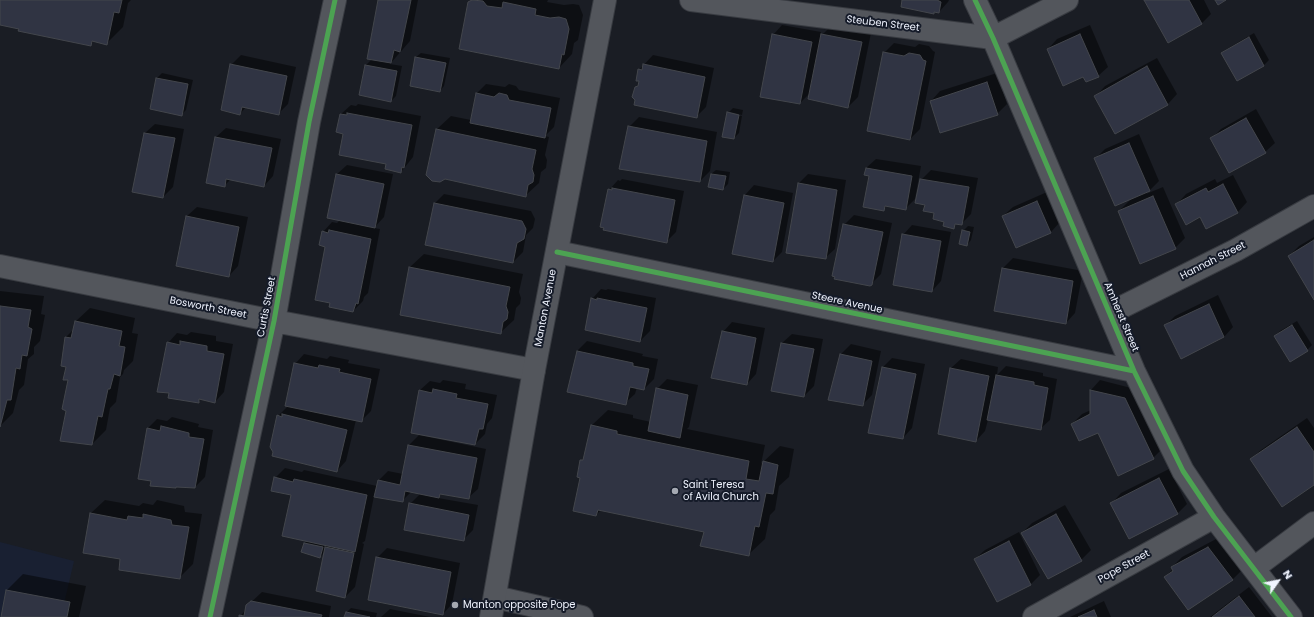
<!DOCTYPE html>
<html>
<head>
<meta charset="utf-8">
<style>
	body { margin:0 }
	#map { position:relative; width:1314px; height:617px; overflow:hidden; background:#1a1d24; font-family:Poppins,sans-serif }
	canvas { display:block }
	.north { position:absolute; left:1258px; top:561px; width:40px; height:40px; -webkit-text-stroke:3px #151b29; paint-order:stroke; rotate:57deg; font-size:11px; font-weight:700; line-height:16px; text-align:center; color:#f0f4ff }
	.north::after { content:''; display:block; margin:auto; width:14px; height:18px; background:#f0f4ff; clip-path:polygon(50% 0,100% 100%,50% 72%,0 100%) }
</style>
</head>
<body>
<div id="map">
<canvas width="1314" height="617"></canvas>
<div class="north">N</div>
</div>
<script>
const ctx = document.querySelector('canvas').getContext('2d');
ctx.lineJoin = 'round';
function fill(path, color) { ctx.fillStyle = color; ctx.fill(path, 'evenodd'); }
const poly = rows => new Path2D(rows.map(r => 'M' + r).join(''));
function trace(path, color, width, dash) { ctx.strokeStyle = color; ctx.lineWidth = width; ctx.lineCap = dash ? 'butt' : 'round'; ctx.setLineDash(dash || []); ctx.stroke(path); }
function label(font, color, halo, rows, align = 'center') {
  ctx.font = font + ' Poppins,sans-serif'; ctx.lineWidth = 4; ctx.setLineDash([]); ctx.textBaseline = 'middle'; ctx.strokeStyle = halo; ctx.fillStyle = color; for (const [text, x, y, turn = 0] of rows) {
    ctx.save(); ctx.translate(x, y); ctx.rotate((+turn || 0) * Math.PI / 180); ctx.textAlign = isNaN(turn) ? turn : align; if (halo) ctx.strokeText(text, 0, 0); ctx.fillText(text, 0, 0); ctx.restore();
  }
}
const built = poly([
	[0,542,74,561,61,617,0,617]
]);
const shadow = poly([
	[0,0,131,0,128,3,123,27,107,43,94,41,90,45,0,24],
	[379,0,418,0,410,41,390,64,402,66,396,96,391,101,360,95,366,65,372,59],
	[472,0,548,0,547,2,564,5,573,4,579,5,583,15,578,40,574,43,572,54,559,68,469,3],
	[903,0,949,0,948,2,939,12,935,11,933,13],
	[1145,0,1204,0,1211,14,1202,23,1168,42],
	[782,25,821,32,820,37,832,25,871,33,858,97,848,107,811,92,800,103,773,35],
	[1090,25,1108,67,1098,76,1048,49,1057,39],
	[1254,33,1269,60,1264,65,1237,80,1222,53,1227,49],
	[894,43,915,47,919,44,929,46,933,51,935,52,920,129,910,139,884,53],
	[421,53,450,58,444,86,440,91,416,57],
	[241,55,296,67,288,104,278,114,246,107,240,114,231,65],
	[653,55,714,68,706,107,697,116,636,88,639,84,639,70],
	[1157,58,1177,94,1168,104,1115,133,1096,96,1105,86],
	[162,73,193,80,186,110,181,115,157,78],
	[997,73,1007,104,997,114,931,101,940,91],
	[486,84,505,87,509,84,516,86,519,90,560,98,554,127,545,136,549,137,545,155,547,160,546,168,541,172,539,183,525,196,427,175,437,129,451,116,471,120,477,93],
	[358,104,421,116,413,157,401,172,344,134,341,114,351,105,356,106],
	[733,108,743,110,742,115,730,112,730,114,742,116,739,133,734,138,728,113],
	[1256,109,1275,143,1265,152,1211,139,1221,129],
	[639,117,717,132,710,171,700,181,629,127],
	[155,124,184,129,173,187,163,197,145,133],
	[226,128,281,139,273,176,264,186,231,179,224,186,216,137],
	[1139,134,1159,181,1146,194,1163,187,1185,238,1175,248,1119,211,1132,198,1096,158,1105,149],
	[876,159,921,166,915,199,905,209,887,206,883,210,866,168],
	[347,165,393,174,384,217,374,228,380,229,368,293,364,297,363,301,353,311,327,246,323,232,332,222,337,223,340,220,337,174],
	[716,170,730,172,728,184,723,189,711,174],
	[931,170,978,178,971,214,961,224,957,223,953,227,926,204,921,180],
	[808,174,846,180,835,249,825,258,799,183],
	[1233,175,1247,202,1238,212,1207,227,1200,216,1177,204,1186,194,1215,179,1217,183],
	[622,179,684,191,676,232,666,242,605,227,609,190,618,180,620,181],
	[754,185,793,193,782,252,773,261,733,253,745,195],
	[1047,192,1060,222,1051,232,1016,247,1003,216,1013,207],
	[444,194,531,211,535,219,533,228,526,235,523,252,513,262,434,204],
	[197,207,248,217,238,266,229,276,187,216],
	[854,215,892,223,881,274,871,284,844,225],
	[912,225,951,232,941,281,932,291,903,235],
	[968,226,974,227,971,240,967,245,963,231],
	[1314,237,1314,298,1289,256,1299,246],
	[424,254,523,274,519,292,521,298,520,304,516,308,514,320,500,333,410,267],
	[1013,258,1083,271,1075,313,1066,323,995,310,1003,268],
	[601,289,606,290,608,289,656,298,650,331,640,341,592,299],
	[0,291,44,296,41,314,45,315,40,341,34,347,34,354,28,359,24,385,19,390,13,413,0,426],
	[1218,295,1233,327,1224,337,1165,326,1175,316],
	[90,308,135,318,132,333,138,334,133,361,124,370,123,374,120,377,116,402,110,408,106,430,92,444,67,410,70,380,67,366,66,337,74,329,76,321],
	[1297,321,1312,345,1307,350,1291,360,1275,336,1280,331],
	[732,322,765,328,756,374,747,384,723,332],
	[191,332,216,336,216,341,233,344,224,392,215,402,202,398,199,402,168,343,177,333,187,335],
	[792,334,823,339,814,386,804,396,782,343],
	[587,341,643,354,642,356,658,359,654,379,644,389,637,387,635,394,625,403,577,351],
	[851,344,881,351,872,395,862,405,829,399,841,354],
	[304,354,327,359,330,356,349,360,348,363,380,369,371,411,361,421,356,420,346,461,337,471,278,416,288,406,295,364],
	[892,358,925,364,912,428,903,438,883,367],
	[961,359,998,367,997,375,1006,366,1043,373,1043,376,1057,379,1050,420,1040,429,988,420,985,431,976,441,951,368],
	[667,379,698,385,689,427,687,429,765,445,761,464,780,446,794,449,789,477,779,486,775,510,770,515,765,539,748,555,705,532,601,510,596,515,581,477,581,461,585,457,591,426,608,410,633,415,633,418,651,422,657,389],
	[443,380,466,384,465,389,497,395,492,418,487,424,485,434,475,444,420,390,430,381,440,383],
	[1100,380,1135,389,1163,448,1153,458,1098,431,1072,424,1082,414,1091,410,1091,390],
	[172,417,199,424,198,427,213,430,205,477,195,487,177,486,176,487,152,480,148,428,157,419,167,421],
	[1307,418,1314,428,1314,484,1251,459,1261,450],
	[419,435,486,449,478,489,468,498,442,493,438,498,478,505,473,530,463,540,410,504,421,493,412,491,402,501,374,496,365,541,362,543,364,544,355,587,345,597,325,552,320,557,302,552,305,543,308,540,292,494,275,478,285,468,302,472,304,470,377,486,378,481,388,471,403,474,409,445],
	[1169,469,1187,504,1177,514,1112,503,1121,493],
	[105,500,139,506,143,503,153,505,157,500,184,506,185,512,202,514,193,564,179,578,121,558,84,552,91,513],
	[1065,505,1091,550,1081,560,1022,533,1032,523],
	[1019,532,1040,575,1031,584,997,601,975,559,985,550],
	[1218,538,1242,570,1233,579,1189,608,1165,577,1173,569,1172,567,1182,557],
	[387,548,460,563,452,604,443,614,377,558],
	[23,574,86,586,79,617,2,617,7,590],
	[1249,587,1272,617,1210,617],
	[262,592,331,606,329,617,240,617,246,609,247,606],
	[1104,601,1111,617,1069,617,1070,617],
	[351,608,377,613,376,617,346,617,347,612],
	[390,609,430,617,381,617]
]);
const building = poly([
	[0,0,122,0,119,13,114,12,107,45,92,41,91,46,18,31,19,29,0,25,0,0],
	[378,0,411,0,400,52,394,50,391,63,367,59,378,0],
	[472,0,483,1,487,6,502,8,503,2,536,9,535,15,550,18,559,17,566,19,569,29,564,55,562,54,559,69,459,49,468,2,472,0],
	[902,0,937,0,941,2,939,13,934,12,934,14,901,7,902,0],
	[1144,0,1189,0,1202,24,1168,43,1144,0],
	[1215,0,1226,0,1218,5,1215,0],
	[772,34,812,42,800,104,760,97,772,34],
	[821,34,862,42,848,108,808,99,821,34],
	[1080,34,1099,77,1086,82,1083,77,1063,86,1047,49,1080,34],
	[1249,37,1264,66,1237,81,1221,53,1249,37],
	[883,52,904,56,909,53,920,55,923,60,926,61,910,140,867,131,883,52],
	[415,57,446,63,440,92,410,86,415,57],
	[230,64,287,76,279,115,242,107,240,115,221,110,230,64],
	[643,64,705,77,697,118,634,105,635,100,632,97,635,87,638,86,639,81,636,81,638,69,642,70,643,64],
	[365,65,397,71,391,102,359,95,365,65],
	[1147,66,1168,105,1115,134,1094,96,1147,66],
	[156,78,188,84,182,116,150,109,156,78],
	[987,82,998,115,940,133,930,101,987,82],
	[476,93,494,97,499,93,507,95,509,100,551,108,545,138,470,123,476,93],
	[727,112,739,115,734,139,722,137,727,112],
	[347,113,412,125,404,168,402,167,401,173,385,169,386,164,339,155,343,134,336,132,340,114,347,115,347,113],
	[1246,118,1266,153,1229,173,1210,138,1246,118],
	[628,126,707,141,700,182,619,169,628,126],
	[436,129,536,150,532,169,534,175,533,182,528,185,526,197,445,179,440,182,432,181,426,175,436,129],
	[144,133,175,138,163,198,132,192,144,133],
	[215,137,272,148,264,187,226,179,225,187,206,183,215,137],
	[1129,143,1150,191,1115,206,1094,158,1129,143],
	[866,168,912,176,906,210,885,206,884,211,863,207,869,176,864,175,866,168],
	[336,174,384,184,375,228,327,218,336,174],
	[711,174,726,176,723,190,708,187,711,174],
	[920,179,969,187,962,225,955,224,954,229,943,226,944,222,933,219,934,213,923,211,925,205,915,203,920,179],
	[798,183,837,190,826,259,786,253,798,183],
	[1223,184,1238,213,1206,229,1200,217,1186,225,1175,204,1206,188,1208,192,1223,184],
	[612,188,675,200,667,243,603,230,604,228,600,227,608,189,612,190,612,188],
	[744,195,784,203,773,262,732,254,744,195],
	[1153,196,1176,249,1140,264,1118,211,1153,196],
	[1037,201,1051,233,1016,248,1002,216,1037,201],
	[434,203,522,221,526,229,524,239,517,243,513,263,425,245,434,203],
	[186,216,239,227,229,277,176,266,186,216],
	[843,224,883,232,872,285,870,286,834,279,835,277,832,276,843,224],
	[329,230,371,239,358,304,356,303,353,312,329,307,330,303,315,300,325,247,319,245,322,231,328,233,329,230],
	[962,230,970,232,967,246,959,244,962,230],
	[902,234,941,241,932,292,893,285,902,234],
	[1314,240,1314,300,1288,256,1314,240],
	[409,267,510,287,506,306,508,312,507,319,503,322,501,334,400,315,409,267],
	[1002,268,1073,281,1066,324,994,311,1002,268],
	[591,298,597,300,597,298,647,308,640,342,585,330,591,298],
	[1209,304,1224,337,1181,359,1164,325,1209,304],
	[0,306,31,310,28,327,32,329,27,356,22,355,20,369,16,368,11,400,7,400,0,427,0,306],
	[75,321,122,331,119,346,125,347,120,376,114,374,110,389,108,389,102,417,98,416,92,445,60,441,66,411,62,409,68,380,63,380,66,367,61,366,65,337,71,338,75,321],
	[1292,325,1308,351,1290,362,1274,336,1292,325],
	[722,331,756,338,747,385,711,378,722,331],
	[180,341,207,346,207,351,224,354,215,403,199,399,199,403,168,398,169,393,157,392,167,342,180,345,180,341],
	[781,343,814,349,804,397,771,391,781,343],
	[577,351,633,363,633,366,649,369,644,390,630,387,626,405,567,392,577,351],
	[840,354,872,361,863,406,828,400,840,354],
	[294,363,318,368,319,365,340,369,339,372,371,379,362,422,285,406,294,363],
	[882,367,916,374,903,439,868,433,882,367],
	[950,368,989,376,976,442,938,434,950,368],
	[996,375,1034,382,1034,385,1048,388,1041,430,987,420,996,375],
	[656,388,688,395,680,438,648,431,656,388],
	[433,389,457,394,456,398,488,404,483,429,479,429,475,445,411,433,419,390,432,393,433,389],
	[1090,390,1125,398,1154,459,1118,476,1098,433,1079,441,1071,424,1090,414,1090,390],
	[282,414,347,430,337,472,272,456,273,452,270,447,277,415,282,417,282,414],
	[591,425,617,431,617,434,749,461,746,479,759,481,763,461,778,465,773,494,766,493,759,527,755,526,749,556,700,546,704,532,598,510,596,516,573,511,580,478,577,477,580,460,583,460,591,425],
	[161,426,189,433,189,437,204,439,195,488,176,487,176,488,150,486,151,481,138,479,147,428,160,431,161,426],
	[1297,427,1314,452,1314,485,1282,507,1250,459,1297,427],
	[408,445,477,458,469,499,440,494,439,498,405,491,403,502,374,497,378,480,400,485,408,445],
	[274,477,293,482,294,479,367,495,355,552,282,536,291,495,271,491,274,477],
	[1159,478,1178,514,1129,539,1110,503,1159,478],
	[409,503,469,515,464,541,404,530,409,503],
	[90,513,127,520,128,516,143,518,143,514,171,520,172,525,189,527,180,579,119,570,120,559,83,553,90,513],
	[1056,514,1082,561,1048,579,1021,533,1056,514],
	[1009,541,1031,585,997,602,974,559,1009,541],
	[304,543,323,547,320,558,301,552,304,543],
	[325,547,354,553,345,598,316,591,325,547],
	[1208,547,1233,580,1188,610,1164,577,1173,571,1171,567,1208,547],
	[376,557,451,572,443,615,368,600,376,557],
	[6,590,70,602,67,617,1,617,6,590],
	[1239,596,1255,617,1212,617,1239,596],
	[251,601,322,615,321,617,239,617,239,615,244,616,246,605,251,601],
	[1094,610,1097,617,1078,617,1094,610],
	[346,612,370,617,344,617,346,612]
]);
const minor = poly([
	[691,0,993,38,1067,0],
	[975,0,993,38,1134,371,1183,471,1214,517,1291,617],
	[557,252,1134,371],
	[0,266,274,321,534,370],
	[1110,313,1236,250,1314,206],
	[1254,568,1314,523],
	[495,597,582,617],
	[210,617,274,321,309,122,335,0],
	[1034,617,1214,517]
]);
const secondary = poly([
	[491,617,534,370,605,0]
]);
const cycleway = poly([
	[975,0,993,38,1134,371,1183,471,1214,517,1291,617],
	[557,252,1134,371],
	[210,617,274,321,309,122,335,0]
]);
const markers = [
	[675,491,4,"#a5a9b2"],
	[455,605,4,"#a5a9b2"]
];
const streetNames = [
	["Steuben Street",883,24,7],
	["Hannah Street",1213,261,-27],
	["Steere Avenue",847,303,12],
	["Curtis Street",267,307,-79],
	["Bosworth Street",208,308,11],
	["Manton Avenue",546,308,-79],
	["Amherst Street",1121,317,67],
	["Pope Street",1124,567,-29]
];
const poiNames = [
	["Saint Teresa",683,485],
	["of Avila Church",683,497],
	["Manton opposite Pope",463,605]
];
fill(built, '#192032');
fill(shadow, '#0007');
fill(building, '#303443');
trace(building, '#43464c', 1);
trace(minor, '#383b41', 24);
trace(secondary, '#383b41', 24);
trace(minor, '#53565c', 22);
trace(secondary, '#53565c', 22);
trace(cycleway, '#4ca352', 5);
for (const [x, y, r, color] of markers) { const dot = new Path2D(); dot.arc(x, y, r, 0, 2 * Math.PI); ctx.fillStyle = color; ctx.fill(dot); trace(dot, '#151b29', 1.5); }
label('10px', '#f0f4ff', '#151b29', streetNames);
label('10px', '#f0f4ff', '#151b29', poiNames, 'left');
</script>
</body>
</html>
